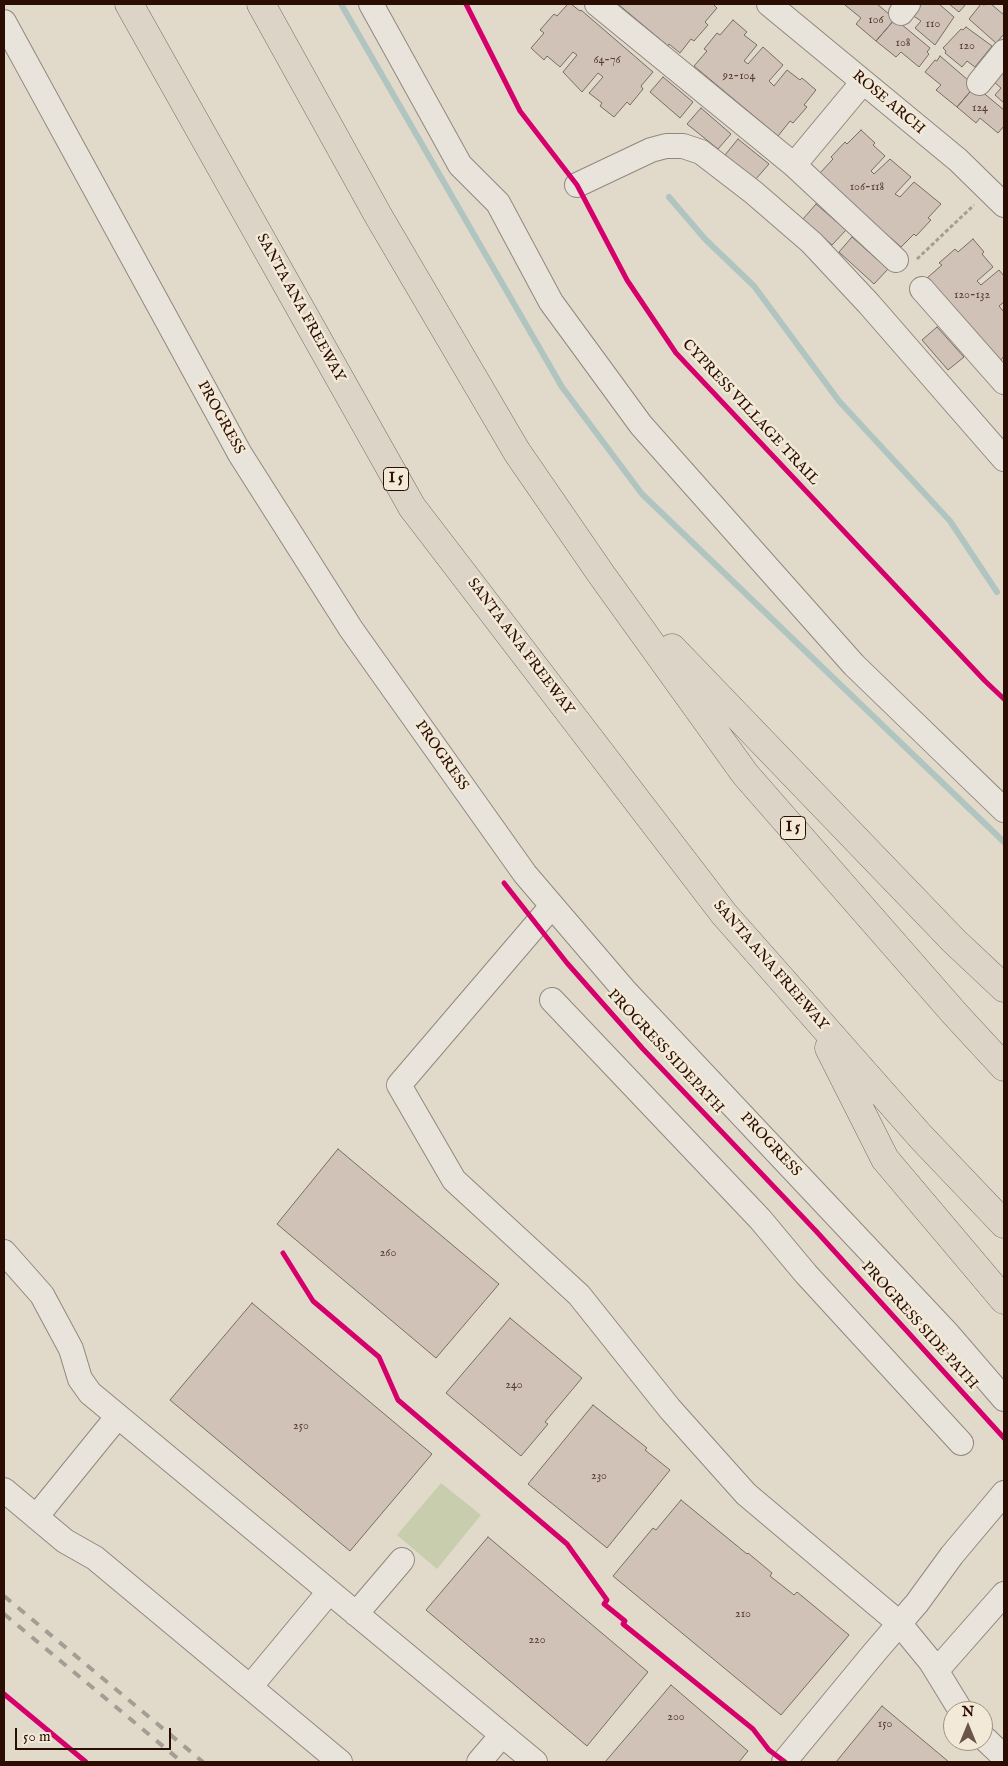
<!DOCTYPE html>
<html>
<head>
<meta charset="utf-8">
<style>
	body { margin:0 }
	#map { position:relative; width:1008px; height:1766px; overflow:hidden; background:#e1daca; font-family:"IM FELL English",serif }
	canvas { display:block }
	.frame { position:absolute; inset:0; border:5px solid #2b0d04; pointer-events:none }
	.north { position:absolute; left:943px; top:1701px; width:50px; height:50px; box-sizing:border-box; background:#f2e9d6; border:1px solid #a29182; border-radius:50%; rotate:0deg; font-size:14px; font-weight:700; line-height:20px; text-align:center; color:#2b0d04 }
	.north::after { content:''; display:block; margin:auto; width:18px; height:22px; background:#6b5549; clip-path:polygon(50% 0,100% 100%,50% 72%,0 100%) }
	.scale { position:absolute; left:15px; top:1728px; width:156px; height:22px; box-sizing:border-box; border:2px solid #2b0d04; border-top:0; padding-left:6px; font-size:15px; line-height:18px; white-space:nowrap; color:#2b0d04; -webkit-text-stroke:4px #f2e9d6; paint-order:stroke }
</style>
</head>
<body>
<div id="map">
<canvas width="1008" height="1766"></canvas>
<div class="frame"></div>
<div class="north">N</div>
<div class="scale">50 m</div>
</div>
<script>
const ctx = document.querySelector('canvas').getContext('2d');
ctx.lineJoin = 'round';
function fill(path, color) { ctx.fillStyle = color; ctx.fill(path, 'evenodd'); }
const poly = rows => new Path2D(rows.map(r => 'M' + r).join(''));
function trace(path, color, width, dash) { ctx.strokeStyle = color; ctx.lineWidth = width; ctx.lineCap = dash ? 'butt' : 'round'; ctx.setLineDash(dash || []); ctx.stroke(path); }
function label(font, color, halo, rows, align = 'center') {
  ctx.font = font + ' "IM FELL English",serif'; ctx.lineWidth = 5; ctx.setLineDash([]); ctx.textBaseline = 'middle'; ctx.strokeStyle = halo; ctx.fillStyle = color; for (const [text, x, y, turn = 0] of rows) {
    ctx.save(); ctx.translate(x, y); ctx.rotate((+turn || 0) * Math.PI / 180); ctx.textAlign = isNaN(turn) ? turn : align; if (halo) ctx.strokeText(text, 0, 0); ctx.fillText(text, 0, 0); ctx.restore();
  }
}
const green = poly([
	[441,1483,481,1515,437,1569,397,1535]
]);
const stream = poly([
	[341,4,562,387,642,494,1004,842],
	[669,197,705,239,754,286,839,401,950,521,997,592]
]);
const building = poly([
	[568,4,571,4,580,11,581,10,653,72,641,86,643,89,630,105,627,102,614,117,600,106,602,103,589,93,603,77,598,73,582,92,563,72,577,55,573,52,560,67,547,56,544,60,531,48,544,33,540,30,554,14,557,16,568,4],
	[618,4,713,4,717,8,705,22,708,25,694,41,691,39,680,53,669,44,668,46,618,4],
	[846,4,877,4,895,19,876,41,856,24,861,18,845,5,846,4],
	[922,4,939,4,954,17,935,45,915,28,921,21,912,15,922,4],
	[949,4,966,4,959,12,949,4],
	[981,4,984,5,986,4,991,4,1004,15,1004,34,996,43,969,19,981,4],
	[895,19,930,48,927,52,929,54,919,67,901,52,896,57,876,41,895,19],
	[733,20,747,32,744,35,757,45,744,61,748,64,763,47,783,65,769,81,774,86,787,70,800,80,802,78,816,90,804,105,807,107,793,123,790,121,778,136,694,66,707,51,704,49,717,33,720,35,733,20],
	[966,27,992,46,975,67,967,61,962,67,945,53,946,51,943,48,961,29,963,30,966,27],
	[940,56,975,86,957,107,936,90,941,85,925,72,935,60,937,61,940,56],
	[1004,67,1004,103,995,95,1001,88,993,81,1004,67],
	[663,77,693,102,680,118,650,92,663,77],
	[975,86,1004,110,1004,126,998,133,980,118,976,123,957,107,975,86],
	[701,108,731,134,718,149,687,124,701,108],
	[861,130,875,143,873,145,885,156,871,171,874,174,890,159,911,177,895,194,900,197,914,182,941,204,928,218,931,220,916,236,914,234,901,247,891,238,890,239,820,173,833,159,831,157,845,142,847,144,861,130],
	[738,139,769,164,755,180,725,155,738,139],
	[816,204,846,230,832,245,803,219,816,204],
	[852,237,888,269,874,284,839,252,852,237],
	[973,239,984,252,982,254,993,267,977,281,981,285,999,270,1004,276,1004,302,999,306,1003,311,1004,310,1004,356,1000,361,927,278,942,265,939,263,955,249,958,252,973,239],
	[937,327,964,357,948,370,922,340,937,327],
	[338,1149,499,1284,436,1358,277,1224,338,1149],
	[252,1303,432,1454,350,1551,170,1400,252,1303],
	[510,1318,582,1378,545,1422,548,1424,521,1456,446,1393,510,1318],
	[593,1405,647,1448,645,1450,670,1470,607,1548,528,1484,593,1405],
	[681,1500,747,1554,748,1553,772,1573,770,1576,794,1595,797,1592,849,1635,781,1715,613,1576,653,1528,656,1530,681,1500],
	[488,1537,648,1672,587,1746,426,1610,488,1537],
	[671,1685,748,1751,739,1762,605,1762,671,1685],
	[882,1706,949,1762,836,1762,882,1706]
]);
const path = poly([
	[917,259,974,205]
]);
const minor = poly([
	[371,4,460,165,498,203,551,302,641,425,854,665,1004,810],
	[597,4,794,165,896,260],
	[769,4,958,160,1004,205],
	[901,13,908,4],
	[4,22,240,454,351,629,525,874,626,992,948,1334,1004,1399],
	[979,83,1004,52],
	[794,165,863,82],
	[577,185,651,150,666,146,683,146,701,152,753,192,812,243,869,304,1004,459],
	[922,289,1004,382],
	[552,906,399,1085,454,1180,579,1295,670,1409,746,1494,899,1623,931,1662,961,1711],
	[552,1000,760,1219,806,1274,961,1443],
	[4,1252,42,1295,71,1349,80,1379,90,1393,535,1762],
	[4,1490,65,1541,95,1558,340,1762],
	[36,1517,118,1416],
	[356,1614,402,1560],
	[937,1670,1004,1594],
	[250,1687,329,1592],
	[983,1737,1004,1757],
	[479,1762,502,1735],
	[784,1762,874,1653,917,1603,952,1555,1004,1493]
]);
const highway = poly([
	[129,4,412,507,724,914,921,1137,1004,1224],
	[261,4,379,217,517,452,601,574,745,774,955,1014,1004,1067],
	[672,648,954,941,1004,988],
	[829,1048,885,1159,1004,1300]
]);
const rail = poly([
	[4,1596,203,1762],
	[4,1614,182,1762]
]);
const cycleway = poly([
	[466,4,520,111,577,185,627,280,676,353,985,681,1004,699],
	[504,883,567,963,643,1049,816,1231,1004,1438],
	[283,1253,313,1301,379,1357,398,1400,567,1544,607,1600,604,1604,625,1621,623,1624,753,1729,769,1750,785,1762],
	[4,1694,86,1762]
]);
const numberNames = [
	["106",876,21],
	["110",933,25],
	["108",903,44],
	["120",967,47],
	["64-76",607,61],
	["92-104",739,77],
	["124",980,109],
	["106-118",867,188],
	["120-132",972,296],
	["260",388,1254],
	["240",514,1386],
	["250",301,1427],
	["230",599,1477],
	["210",743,1615],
	["220",537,1641],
	["200",676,1718],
	["150",885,1725]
];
const shields = [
	[396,479,25],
	[793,828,25]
];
const shieldNames = [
	["I 5",396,479],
	["I 5",793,828]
];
const streetNames = [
	["ROSE ARCH",888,103,40],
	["SANTA ANA FREEWAY",300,308,61],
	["CYPRESS VILLAGE TRAIL",750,413,47],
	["PROGRESS",220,418,61],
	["SANTA ANA FREEWAY",520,647,53],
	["PROGRESS",441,756,55],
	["SANTA ANA FREEWAY",770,966,49],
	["PROGRESS SIDEPATH",665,1052,47],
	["PROGRESS",770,1145,47],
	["PROGRESS SIDE PATH",919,1326,48]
];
fill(green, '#c8cdad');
trace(stream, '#b0c4c0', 6);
fill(building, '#d1c2b8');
trace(building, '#766d64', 1);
trace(minor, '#90887e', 26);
trace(highway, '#766d64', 29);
trace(path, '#a39d95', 3, [4, 2.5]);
trace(minor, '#e8e4dc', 24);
trace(highway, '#dbd4c7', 28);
trace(rail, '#a39d95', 4, [9, 9]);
trace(cycleway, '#d6006c', 5);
label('12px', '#553b32', null, numberNames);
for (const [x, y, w] of shields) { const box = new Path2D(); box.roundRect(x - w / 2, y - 11.5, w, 23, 4); ctx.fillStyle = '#f2e9d6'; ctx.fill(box); trace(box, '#2b0d04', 1); }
label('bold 14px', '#2b0d04', null, shieldNames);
label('15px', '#2b0d04', '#f2e9d6', streetNames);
</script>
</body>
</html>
